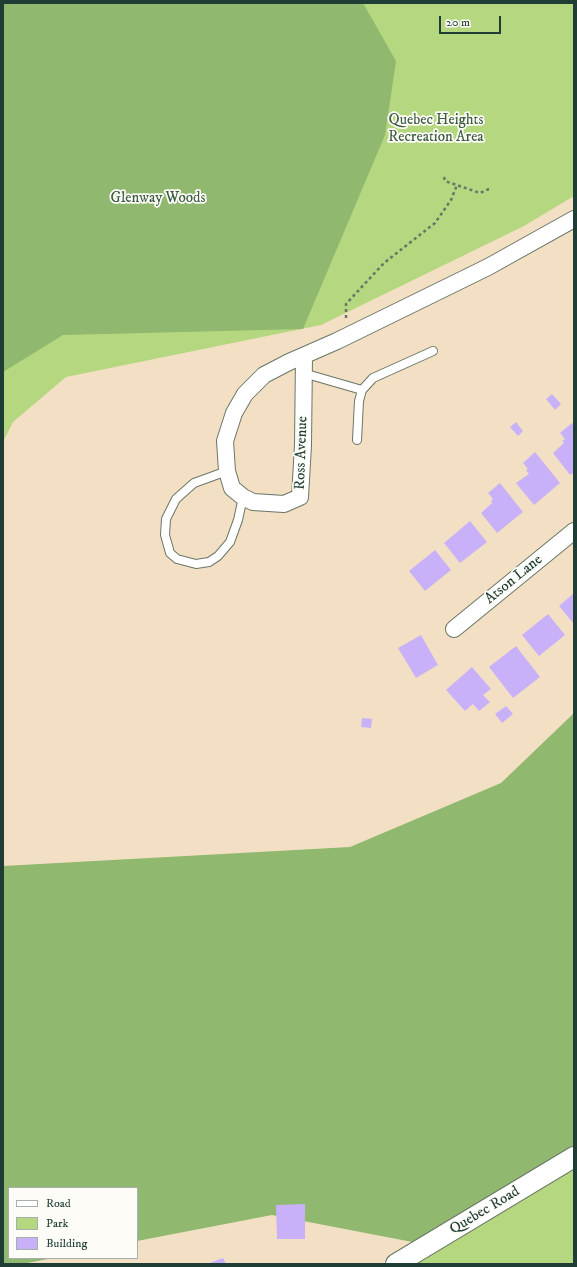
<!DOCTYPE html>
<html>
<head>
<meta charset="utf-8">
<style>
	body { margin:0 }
	#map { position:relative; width:577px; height:1267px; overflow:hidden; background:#f3e0c4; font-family:"IM FELL DW Pica",serif }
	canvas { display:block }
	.frame { position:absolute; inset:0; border:4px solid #1f3d34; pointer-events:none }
	.legend { position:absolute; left:8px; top:1187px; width:130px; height:72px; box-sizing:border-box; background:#fdfcf7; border:1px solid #a4b0a9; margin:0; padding:5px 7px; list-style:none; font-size:12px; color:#1f3d34 }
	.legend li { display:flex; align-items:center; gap:8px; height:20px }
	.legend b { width:20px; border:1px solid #a4b0a9 }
	.scale { position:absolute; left:439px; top:16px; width:62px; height:18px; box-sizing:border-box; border:2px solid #1f3d34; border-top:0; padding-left:5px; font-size:12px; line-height:14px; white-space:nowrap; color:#1f3d34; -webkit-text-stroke:3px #fdfcf7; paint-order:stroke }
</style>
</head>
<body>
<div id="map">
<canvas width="577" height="1267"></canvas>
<div class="frame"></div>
<ul class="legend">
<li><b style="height:5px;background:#fff"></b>Road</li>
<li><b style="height:11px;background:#b5d77f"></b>Park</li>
<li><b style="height:11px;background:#c8b1f8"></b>Building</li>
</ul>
<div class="scale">20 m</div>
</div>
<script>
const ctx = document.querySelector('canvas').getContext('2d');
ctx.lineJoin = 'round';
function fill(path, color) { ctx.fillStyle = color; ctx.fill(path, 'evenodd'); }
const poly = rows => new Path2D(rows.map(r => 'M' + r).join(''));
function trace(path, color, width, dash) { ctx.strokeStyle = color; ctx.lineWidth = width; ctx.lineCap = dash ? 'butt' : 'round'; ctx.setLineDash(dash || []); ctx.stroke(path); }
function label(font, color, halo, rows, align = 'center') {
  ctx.font = font + ' "IM FELL DW Pica",serif'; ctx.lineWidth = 3.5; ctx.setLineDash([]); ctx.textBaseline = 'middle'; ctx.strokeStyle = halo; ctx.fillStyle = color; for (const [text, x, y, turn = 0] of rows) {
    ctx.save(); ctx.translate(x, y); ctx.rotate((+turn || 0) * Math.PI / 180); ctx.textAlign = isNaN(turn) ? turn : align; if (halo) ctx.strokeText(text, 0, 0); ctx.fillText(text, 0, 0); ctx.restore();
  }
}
const green = poly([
	[3,3,574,3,574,196,524,226,321,325,66,377,13,422,3,442],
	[574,1157,574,1264,396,1264]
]);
const forest = poly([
	[3,3,363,3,396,61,385,135,303,329,63,335,3,372],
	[574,713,574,1157,428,1245,272,1215,137,1241,137,1188,9,1188,9,1258,53,1258,22,1264,3,1264,3,866,350,847,501,783]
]);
const building = poly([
	[552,394,561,404,555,410,546,399],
	[516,422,523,431,518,436,510,427],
	[572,423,574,425,574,472,570,475,553,453,564,443,562,441,565,439,560,433],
	[535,452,560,483,534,505,516,483,529,474,526,470,528,469,523,463],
	[500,483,523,512,497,533,481,513,492,503,491,501,493,499,488,493],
	[470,521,487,542,460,563,444,543],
	[435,550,451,570,425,591,409,571],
	[574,593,574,624,559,606],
	[548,614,565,635,539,656,522,635],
	[421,635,438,665,416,678,398,648],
	[516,646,540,677,513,698,489,667],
	[472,667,491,689,483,695,490,702,479,711,473,704,465,711,446,690],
	[506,706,513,714,502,723,495,714],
	[362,718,372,719,371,728,361,727],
	[305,1204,305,1239,277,1239,276,1205],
	[223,1258,226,1264,207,1264]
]);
const path = poly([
	[444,177,445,181,480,193,489,189],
	[346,318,346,304,384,263,435,223,451,200,457,185]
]);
const service = poly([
	[303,373,362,390],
	[357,440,359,401,362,390,373,378,433,351],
	[227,471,194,483,176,499,166,519,165,535,170,553,177,559,196,564,209,562,218,556,230,542,238,520,243,497]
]);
const minor = poly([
	[304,356,303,445,300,497,284,504,253,502,243,497,232,488,227,471,225,441,234,413,245,394,264,375,289,362,337,341,488,267,574,219],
	[454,629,574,531]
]);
const tertiary = poly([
	[396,1264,574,1157]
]);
const parkNames = [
	["Quebec Heights",436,121],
	["Recreation Area",436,138],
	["Glenway Woods",158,199]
];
const streetNames = [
	["Ross Avenue",302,453,-88],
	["Atson Lane",514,580,-39],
	["Quebec Road",485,1211,-31]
];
fill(green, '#b5d77f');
fill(forest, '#90b86e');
fill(building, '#c8b1f8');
trace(service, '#697666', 10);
trace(minor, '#697666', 18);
trace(tertiary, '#697666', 22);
trace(path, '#697666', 2.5, [3, 3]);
trace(service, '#fff', 8);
trace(minor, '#fff', 16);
trace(tertiary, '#fff', 20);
label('15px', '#3d5c43', '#fdfcf7', parkNames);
label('15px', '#1f3d34', '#fdfcf7', streetNames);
</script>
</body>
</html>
